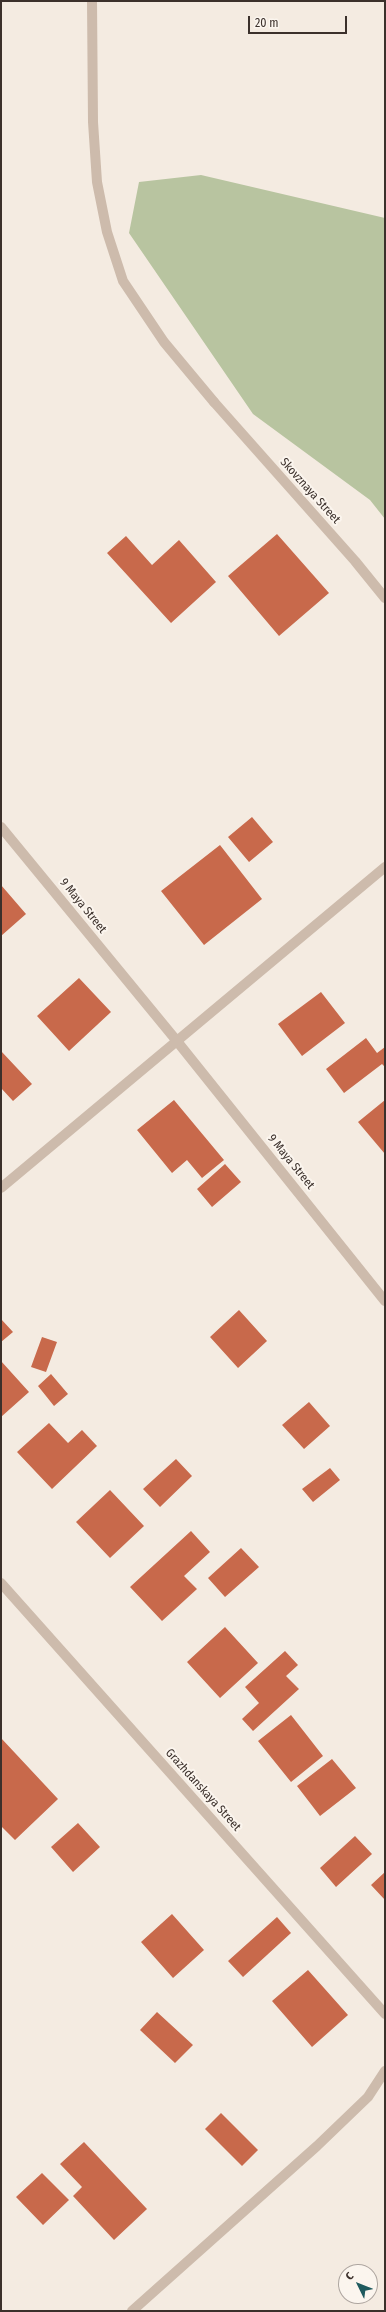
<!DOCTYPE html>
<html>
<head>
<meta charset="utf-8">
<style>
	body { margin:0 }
	#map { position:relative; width:386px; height:2312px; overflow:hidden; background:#f4ebe1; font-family:"Fira Sans Condensed",sans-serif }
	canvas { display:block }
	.frame { position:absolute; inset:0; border:2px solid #3b302b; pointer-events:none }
	.north { position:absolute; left:338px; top:2264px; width:40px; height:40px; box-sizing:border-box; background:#fbf5ee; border:1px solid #aea6a0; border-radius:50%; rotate:313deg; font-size:11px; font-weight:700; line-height:16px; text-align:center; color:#3b302b }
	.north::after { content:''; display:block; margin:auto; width:14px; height:18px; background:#1f5a5e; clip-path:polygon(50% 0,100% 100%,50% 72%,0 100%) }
	.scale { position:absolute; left:248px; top:16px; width:99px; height:18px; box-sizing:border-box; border:2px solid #3b302b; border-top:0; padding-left:5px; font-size:12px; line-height:14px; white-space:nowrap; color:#3b302b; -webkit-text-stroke:3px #fbf5ee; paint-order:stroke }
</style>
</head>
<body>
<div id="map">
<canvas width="386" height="2312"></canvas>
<div class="frame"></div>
<div class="north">С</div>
<div class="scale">20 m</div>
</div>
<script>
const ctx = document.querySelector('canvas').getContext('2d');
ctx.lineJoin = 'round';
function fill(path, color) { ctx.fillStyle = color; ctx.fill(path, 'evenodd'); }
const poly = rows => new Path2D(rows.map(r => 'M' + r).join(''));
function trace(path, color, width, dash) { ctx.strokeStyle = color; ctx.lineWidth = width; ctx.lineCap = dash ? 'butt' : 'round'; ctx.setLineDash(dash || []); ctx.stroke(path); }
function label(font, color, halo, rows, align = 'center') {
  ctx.font = font + ' "Fira Sans Condensed",sans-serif'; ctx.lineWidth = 4; ctx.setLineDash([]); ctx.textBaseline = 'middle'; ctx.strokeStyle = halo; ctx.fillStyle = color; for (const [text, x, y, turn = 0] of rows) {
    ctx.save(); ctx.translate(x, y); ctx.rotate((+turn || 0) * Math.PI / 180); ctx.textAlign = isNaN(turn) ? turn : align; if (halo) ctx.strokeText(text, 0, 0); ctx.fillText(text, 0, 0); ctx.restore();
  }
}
const green = poly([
	[201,175,385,218,385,519,370,500,253,414,129,233,139,182]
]);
const building = poly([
	[277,534,329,593,279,636,228,576],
	[126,536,152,565,179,540,216,582,171,623,107,553],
	[252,817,273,842,249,862,228,837],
	[220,845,262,899,204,945,161,891],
	[1,885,26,914,1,936],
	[79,978,111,1012,69,1051,37,1016],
	[321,992,345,1023,302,1056,278,1024],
	[366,1038,377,1053,385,1047,385,1067,382,1064,344,1093,326,1069],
	[1,1051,32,1084,13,1101,1,1088],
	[174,1100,224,1160,202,1178,187,1160,172,1173,137,1130],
	[385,1100,385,1154,358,1122],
	[225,1164,241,1182,212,1207,197,1189],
	[239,1310,267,1341,238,1368,210,1337],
	[1,1319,13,1332,1,1342],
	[42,1337,57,1342,46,1372,31,1367],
	[1,1361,29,1392,1,1417],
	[51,1374,68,1394,54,1406,38,1386],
	[309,1402,330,1426,304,1449,282,1425],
	[49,1423,68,1443,82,1430,97,1446,52,1489,17,1452],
	[176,1459,192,1476,160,1507,143,1489],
	[330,1468,340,1480,313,1502,302,1489],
	[110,1490,144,1526,110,1558,76,1522],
	[191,1531,210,1552,184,1576,197,1589,162,1621,130,1587],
	[241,1548,259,1567,225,1597,208,1578],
	[225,1627,258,1663,220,1698,187,1662],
	[285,1651,298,1665,286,1676,299,1689,253,1731,242,1719,259,1703,245,1687],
	[291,1715,323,1756,291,1782,258,1741],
	[1,1738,58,1799,15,1840,1,1826],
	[332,1759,356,1788,320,1816,297,1786],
	[78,1823,100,1847,73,1872,51,1847],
	[355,1836,372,1854,336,1887,320,1868],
	[385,1872,385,1900,371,1885],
	[172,1914,204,1950,173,1978,141,1942],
	[277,1917,291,1933,243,1977,228,1961],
	[308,1970,348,2015,312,2047,272,2001],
	[157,2012,193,2045,175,2063,140,2030],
	[221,2113,258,2150,242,2166,205,2129],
	[84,2142,147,2209,114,2240,73,2196,82,2187,60,2164],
	[42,2173,69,2200,43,2225,16,2197]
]);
const service = poly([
	[92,1,93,122,97,182,107,232,123,281,164,342,214,402]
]);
const minor = poly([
	[214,402,355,561,385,598],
	[1,827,176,1040,385,1301],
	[1,1188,385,867],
	[1,1583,385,2014],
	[132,2311,317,2146,368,2097,385,2071]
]);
const streetNames = [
	["Skovznaya Street",310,491,48],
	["9 Maya Street",83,906,51],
	["9 Maya Street",291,1162,51],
	["Grazhdanskaya Street",203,1790,48]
];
fill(green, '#b8c4a0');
fill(building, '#c8694b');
trace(service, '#cdbbac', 10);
trace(minor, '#cdbbac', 10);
label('12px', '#3b302b', '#fbf5ee', streetNames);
</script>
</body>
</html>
